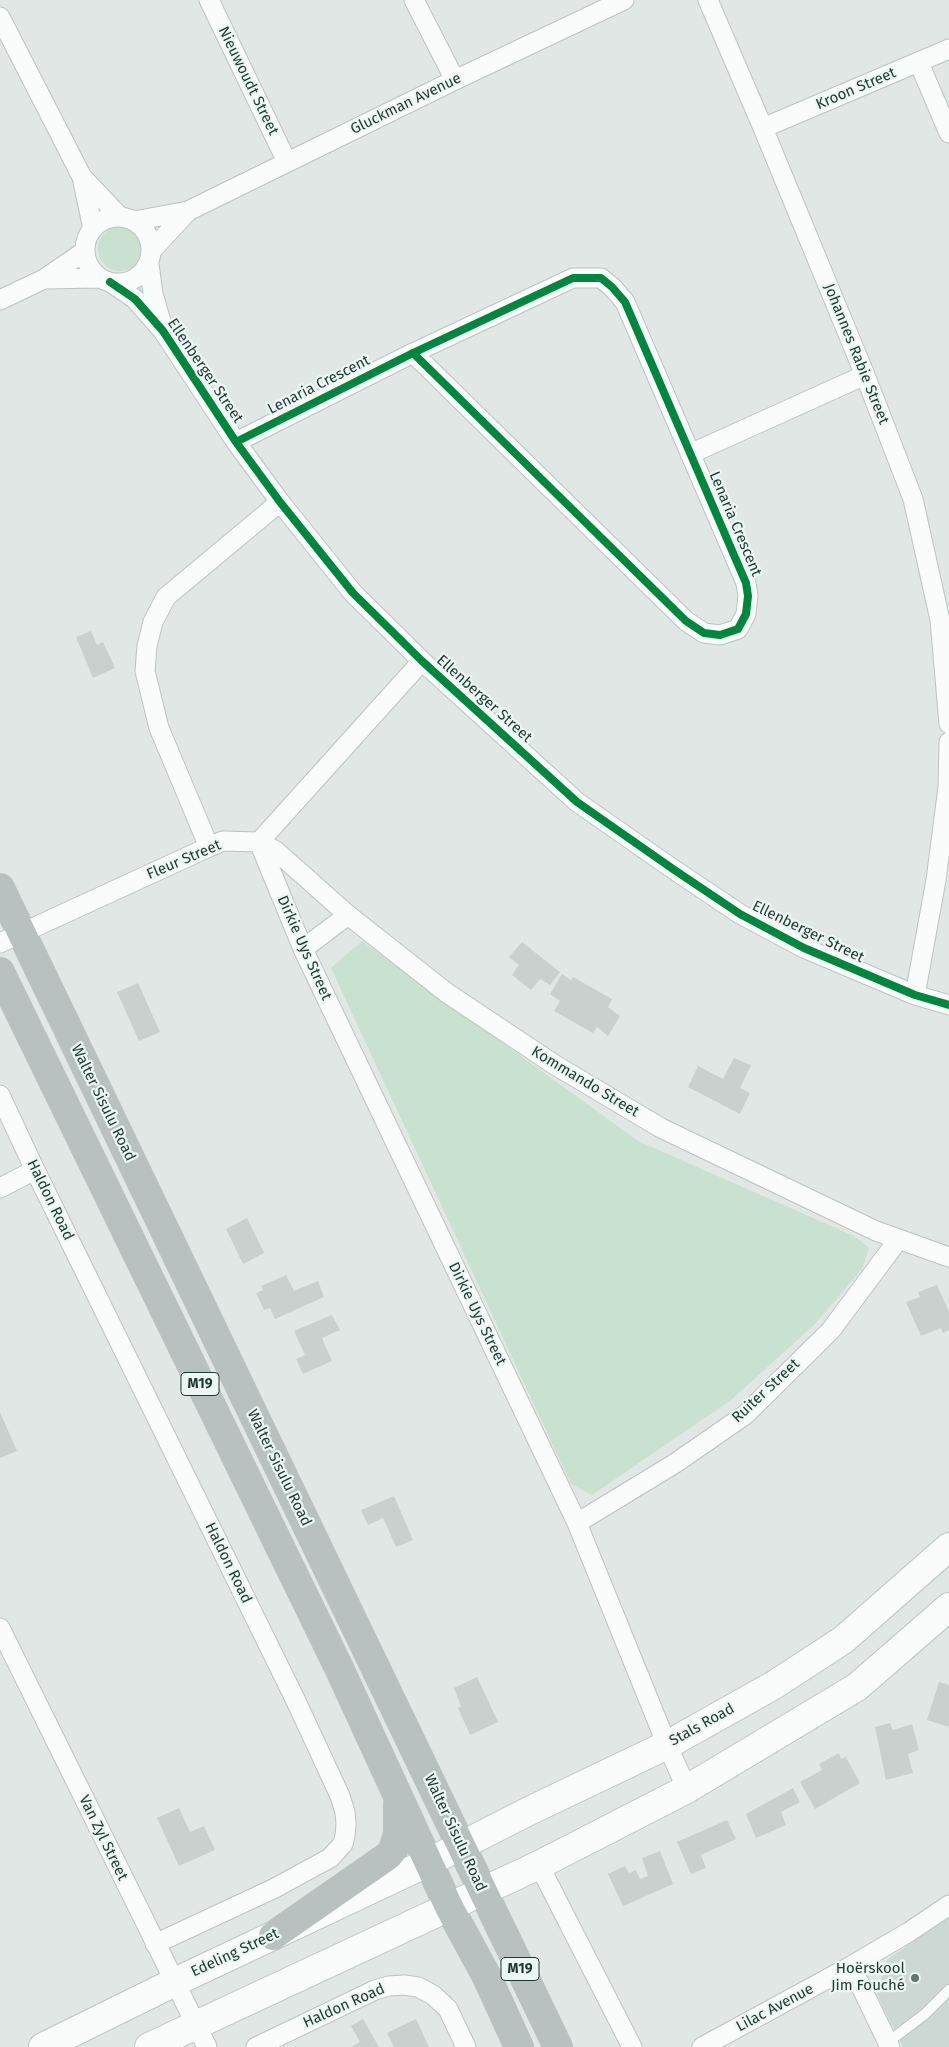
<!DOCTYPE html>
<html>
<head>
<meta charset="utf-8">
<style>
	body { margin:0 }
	canvas { display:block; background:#e0e7e4 }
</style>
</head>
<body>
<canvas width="949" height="2047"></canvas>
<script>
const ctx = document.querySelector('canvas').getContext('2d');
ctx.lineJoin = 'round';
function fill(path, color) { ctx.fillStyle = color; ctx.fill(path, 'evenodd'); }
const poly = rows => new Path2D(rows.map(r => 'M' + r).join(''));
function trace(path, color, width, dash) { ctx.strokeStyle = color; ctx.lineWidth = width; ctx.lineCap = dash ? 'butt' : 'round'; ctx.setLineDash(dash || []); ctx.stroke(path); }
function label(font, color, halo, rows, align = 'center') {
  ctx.font = font + ' "Fira Sans",sans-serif'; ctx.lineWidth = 4.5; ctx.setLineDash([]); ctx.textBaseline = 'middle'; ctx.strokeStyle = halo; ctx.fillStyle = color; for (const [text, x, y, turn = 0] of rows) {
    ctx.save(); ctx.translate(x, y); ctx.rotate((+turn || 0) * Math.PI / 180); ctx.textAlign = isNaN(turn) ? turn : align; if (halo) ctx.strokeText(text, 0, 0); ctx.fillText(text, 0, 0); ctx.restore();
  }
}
const built = poly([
	[949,1916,949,2047,903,2047,877,1995,887,1960]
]);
const green = poly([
	'98 249a22 22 0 1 1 44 0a22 22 0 1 1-44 0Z',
	[362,941,638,1141,854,1236,869,1248,862,1269,815,1324,731,1400,592,1495,571,1484,331,968]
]);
const building = poly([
	[91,631,97,645,103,642,115,668,93,678,76,637],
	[522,942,560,972,550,985,540,979,531,990,512,975,519,965,509,957],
	[562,974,571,980,573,977,612,999,608,1007,620,1016,608,1036,597,1027,593,1033,554,1011,560,1001,550,994],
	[138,983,160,1032,139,1041,117,992],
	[734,1058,751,1065,740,1088,750,1093,740,1114,688,1087,698,1066,723,1079],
	[247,1218,264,1253,243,1264,226,1229],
	[286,1275,294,1291,318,1281,324,1297,275,1319,270,1308,264,1310,256,1293,263,1290,261,1286],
	[937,1285,949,1312,949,1330,943,1333,941,1328,921,1336,906,1302,920,1297,918,1292],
	[332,1315,340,1330,322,1338,332,1361,303,1374,296,1359,305,1355,294,1331],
	[0,1412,17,1451,0,1458],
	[394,1496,413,1540,396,1547,383,1518,368,1525,361,1510],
	[477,1677,498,1722,470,1735,458,1708,461,1706,454,1688],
	[939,1682,949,1685,949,1727,927,1720],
	[890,1723,893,1730,912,1724,919,1750,908,1754,913,1773,886,1780,875,1727],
	[839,1753,841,1759,846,1757,860,1783,815,1809,800,1782,822,1770,819,1764],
	[793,1788,800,1802,781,1812,786,1825,756,1838,746,1814],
	[179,1808,190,1832,204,1826,215,1850,179,1866,157,1818],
	[727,1820,736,1839,701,1855,706,1868,691,1874,677,1842],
	[660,1851,673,1884,623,1906,608,1874,625,1866,629,1873,636,1870,640,1879,648,1876,642,1858],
	[363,2019,379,2047,351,2047,360,2042,351,2026],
	[416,2019,429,2047,394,2047,387,2033]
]);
const lane = poly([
	[888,2042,925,2014,949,1990]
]);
const street = poly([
	[209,0,287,162],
	[414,0,455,80],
	[708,0,763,128,865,375,913,499,940,620,949,724],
	[0,17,82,177,93,229],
	[919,63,949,133],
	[763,128,949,49],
	[82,177,120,217],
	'85 250a33 33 0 1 1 66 0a33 33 0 1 1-66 0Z',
	[134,221,188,211,455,80,624,0],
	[152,250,188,211],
	[149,264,153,294,162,325],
	[44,279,99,278],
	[110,282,135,299,163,331,236,442,280,502,353,593,422,661,577,802,673,869,740,914,804,948,915,995,949,1005],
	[0,300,44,279,85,251],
	[236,442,413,353,573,278,601,278,612,287,625,302,746,583,748,596,746,614,738,629,720,635,704,633,686,621,413,353],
	[690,454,865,375],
	[259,842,303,949,577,1523,667,1745,687,1789],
	[259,842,422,661],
	[209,847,159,728,145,671,147,646,153,622,166,597,280,502],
	[0,943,209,847,223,841,259,842,276,851,348,915,447,993,555,1065,661,1128,876,1231,949,1257],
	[303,949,348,915],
	[915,995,936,880,948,787,949,742],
	[0,1095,35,1170,295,1699,340,1796,345,1812,346,1824,345,1836,343,1844,330,1858,275,1888,155,1944],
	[0,1188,35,1170],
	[577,1523,674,1464,745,1415,831,1330,898,1240],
	[0,1628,207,2047],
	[539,1865,632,2047],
	[851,1966,890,2047],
	[256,2047,375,1990,389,1986,404,1985,418,1987,433,1995,448,2009,466,2047],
	[702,2047,851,1966,909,1932,949,1905]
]);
const secondary = poly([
	[43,2047,175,1982,429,1862,529,1811,667,1745,774,1685,843,1640,949,1547],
	[149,2047,539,1865,687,1789,857,1687,949,1607]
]);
const highway = poly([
	[0,888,558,2047],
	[0,972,339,1668,449,1907,486,1975,519,2047],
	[273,1936,388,1856,393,1850,398,1834,398,1803]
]);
const cycleway = poly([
	[110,282,135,299,163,331,236,442,280,502,353,593,422,661,577,802,673,869,740,914,804,948,915,995,949,1005],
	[236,442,413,353,573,278,601,278,612,287,625,302,746,583,748,596,746,614,738,629,720,635,704,633,686,621,413,353]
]);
const markers = [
	[915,1978,5,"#627672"]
];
const shields = [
	[200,1384,38],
	[520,1969,38]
];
const shieldNames = [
	["M19",200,1384],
	["M19",520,1969]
];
const streetNames = [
	["Nieuwoudt Street",248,81,64],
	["Kroon Street",856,89,-23],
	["Gluckman Avenue",406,104,-26],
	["Johannes Rabie Street",856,354,68],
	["Ellenberger Street",205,371,56],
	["Lenaria Crescent",319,385,-27],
	["Lenaria Crescent",735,524,67],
	["Ellenberger Street",484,699,42],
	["Fleur Street",184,860,-23],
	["Ellenberger Street",808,932,26],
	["Dirkie Uys Street",304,948,66],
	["Kommando Street",585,1082,31],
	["Walter Sisulu Road",103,1103,64],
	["Haldon Road",50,1200,64],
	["Dirkie Uys Street",477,1314,64],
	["Ruiter Street",766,1391,-43],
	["Walter Sisulu Road",279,1468,64],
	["Haldon Road",228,1563,64],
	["Stals Road",702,1725,-29],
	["Walter Sisulu Road",455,1833,65],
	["Van Zyl Street",103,1838,64],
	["Edeling Street",235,1953,-25],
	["Haldon Road",344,2006,-24],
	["Lilac Avenue",775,2008,-28]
];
const poiNames = [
	["Hoërskool",905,1969],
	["Jim Fouché",905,1986]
];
fill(built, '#cdd8d4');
fill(green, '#c8e1d1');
fill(building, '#cad0ce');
trace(lane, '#bdc3c1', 12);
trace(street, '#bdc3c1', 21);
trace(secondary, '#bcc5c2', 30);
trace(highway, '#bac3c1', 30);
trace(lane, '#fafbfb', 10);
trace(street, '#fafbfb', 19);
trace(secondary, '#fafbfb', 28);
trace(highway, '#b8c1bf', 28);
trace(cycleway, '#00873e', 8);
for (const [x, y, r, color] of markers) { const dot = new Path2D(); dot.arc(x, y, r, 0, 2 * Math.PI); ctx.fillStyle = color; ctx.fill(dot); trace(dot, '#edf6f2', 2); }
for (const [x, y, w] of shields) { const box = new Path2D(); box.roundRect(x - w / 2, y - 11.5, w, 23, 4); ctx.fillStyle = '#edf6f2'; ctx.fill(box); trace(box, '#1e3934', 1); }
label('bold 14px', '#1e3934', null, shieldNames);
label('15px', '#1e3934', '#edf6f2', streetNames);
label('15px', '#1e3934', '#edf6f2', poiNames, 'right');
</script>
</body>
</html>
